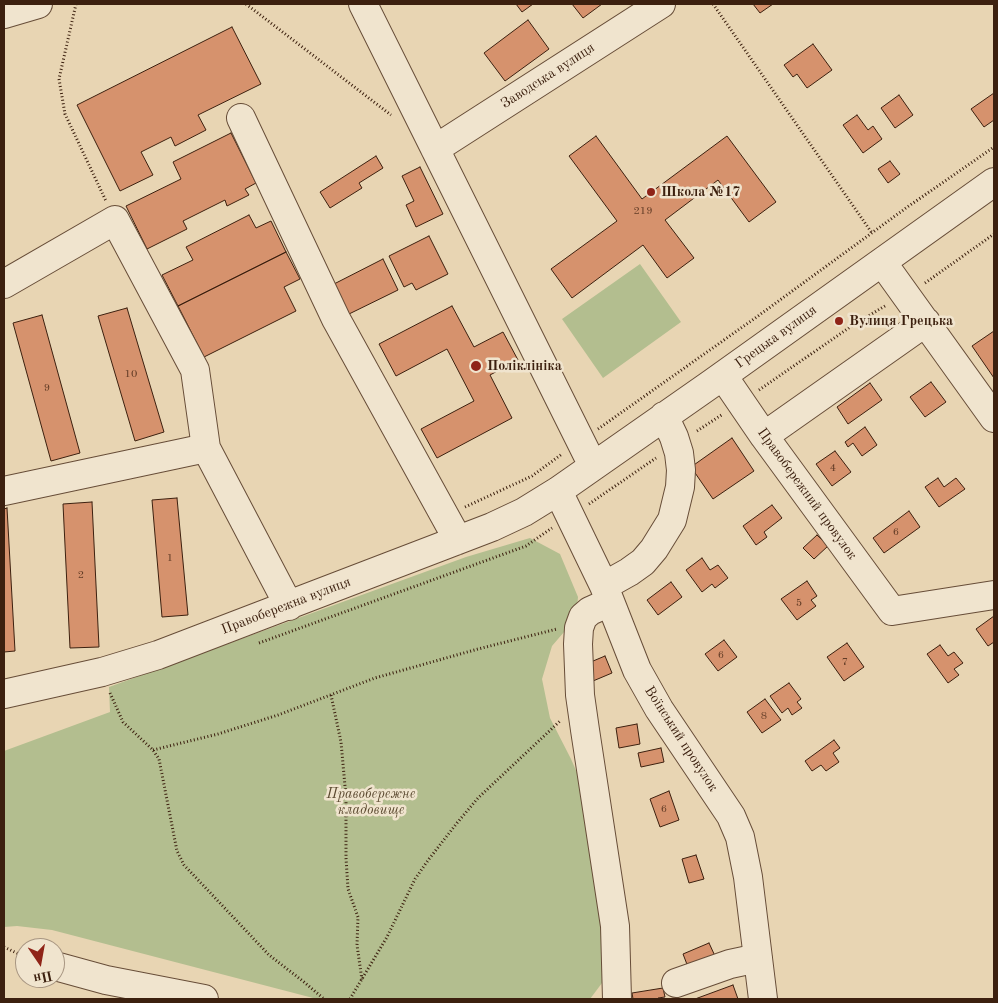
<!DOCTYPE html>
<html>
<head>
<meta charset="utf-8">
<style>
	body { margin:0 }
	#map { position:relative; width:998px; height:1003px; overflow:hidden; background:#e8d5b3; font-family:"Old Standard TT",serif }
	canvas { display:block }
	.frame { position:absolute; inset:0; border:5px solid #3c200f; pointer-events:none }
	.north { position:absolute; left:15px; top:938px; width:50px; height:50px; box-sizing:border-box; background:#f0e4ce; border:1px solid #a89682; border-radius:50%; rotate:168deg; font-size:14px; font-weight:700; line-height:20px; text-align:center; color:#3c200f }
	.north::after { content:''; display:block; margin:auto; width:18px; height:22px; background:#8f2418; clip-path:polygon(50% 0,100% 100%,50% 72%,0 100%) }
</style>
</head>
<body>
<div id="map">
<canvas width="998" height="1003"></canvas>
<div class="frame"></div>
<div class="north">Пн</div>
</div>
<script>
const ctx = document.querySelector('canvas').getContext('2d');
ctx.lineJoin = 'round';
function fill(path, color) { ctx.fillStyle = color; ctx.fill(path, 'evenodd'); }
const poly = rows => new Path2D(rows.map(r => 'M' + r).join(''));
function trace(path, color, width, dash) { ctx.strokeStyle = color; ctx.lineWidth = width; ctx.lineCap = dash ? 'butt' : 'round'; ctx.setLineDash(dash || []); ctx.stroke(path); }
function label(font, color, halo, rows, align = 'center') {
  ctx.font = font + ' "Old Standard TT",serif'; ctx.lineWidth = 5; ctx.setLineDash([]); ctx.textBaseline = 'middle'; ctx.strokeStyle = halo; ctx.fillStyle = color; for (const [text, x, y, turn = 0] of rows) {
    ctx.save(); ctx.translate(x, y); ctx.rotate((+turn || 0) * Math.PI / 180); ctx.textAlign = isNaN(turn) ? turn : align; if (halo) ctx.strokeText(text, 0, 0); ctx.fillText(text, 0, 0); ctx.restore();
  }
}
const green = poly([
	[640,264,681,322,603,378,562,319],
	[530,538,560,554,578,597,576,618,552,646,542,679,550,718,571,759,599,823,617,932,602,983,590,999,317,999,52,930,17,926,4,927,4,751,110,712,109,687,466,557]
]);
const building = poly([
	[516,4,533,4,522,12,516,4],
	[572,4,602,4,583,18,572,4],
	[753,4,773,4,760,13,753,4],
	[528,20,549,49,505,81,484,53,528,20],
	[232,27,261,84,198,115,206,130,175,146,171,137,141,152,153,175,120,191,77,105,232,27],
	[813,44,832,70,807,88,797,74,793,77,784,65,813,44],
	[994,93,994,120,984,127,971,109,994,93],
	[899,95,913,115,895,128,881,108,899,95],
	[857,115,868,130,873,126,882,139,863,153,843,125,857,115],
	[231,133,256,183,245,189,249,195,227,206,225,200,183,221,187,229,147,249,126,206,181,179,173,162,231,133],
	[596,136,642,199,727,136,776,202,749,222,718,180,665,220,694,258,667,278,643,245,572,298,551,269,617,221,569,156,596,136],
	[376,156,383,168,359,183,362,188,330,208,320,192,376,156],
	[890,161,900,174,888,183,878,169,890,161],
	[420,167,443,214,416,227,406,205,414,201,402,176,420,167],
	[249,215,256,228,271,221,286,252,178,306,162,275,193,260,186,247,249,215],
	[429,236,448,274,416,290,412,283,404,287,389,256,429,236],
	[286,252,300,279,284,287,296,311,204,357,178,306,286,252],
	[383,259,398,290,349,314,334,284,383,259],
	[452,306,474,347,503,332,518,360,490,375,512,418,437,458,421,429,474,401,447,349,396,376,379,344,452,306],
	[127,308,164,432,135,441,98,316,127,308],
	[42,315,80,453,51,461,13,323,42,315],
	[994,331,994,378,972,346,994,331],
	[931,382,946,402,925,417,910,397,931,382],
	[870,383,882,400,848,424,837,407,870,383],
	[865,427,877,445,862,456,853,443,848,447,845,442,865,427],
	[732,438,754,471,713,499,691,467,732,438],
	[835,451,851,472,832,486,816,464,835,451],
	[938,478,944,487,956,478,965,489,939,507,925,487,938,478],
	[177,498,188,615,162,617,152,500,177,498],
	[92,502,99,647,70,648,63,504,92,502],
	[772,505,782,518,764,532,767,537,756,545,743,526,772,505],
	[7,508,15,651,4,652,4,509,7,508],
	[909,511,920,527,884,553,873,538,909,511],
	[817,535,828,546,814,559,803,548,817,535],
	[702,558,710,570,718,565,728,578,715,588,712,584,702,592,686,570,702,558],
	[807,581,817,596,811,600,816,606,797,620,781,599,807,581],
	[671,582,682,597,658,615,647,600,671,582],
	[994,616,994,642,988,646,976,629,994,616],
	[724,640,737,657,718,671,705,654,724,640],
	[847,643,864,667,844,681,827,657,847,643],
	[940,645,948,656,954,652,963,663,954,669,959,675,948,683,927,654,940,645],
	[605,656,612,673,593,681,586,664,605,656],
	[789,683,801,699,797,702,802,708,792,715,788,708,782,713,770,696,789,683],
	[765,699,781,720,762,733,747,712,765,699],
	[637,724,640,744,619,748,616,728,637,724],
	[834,740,840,748,833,753,839,762,826,771,821,765,812,771,805,761,834,740],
	[661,748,664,762,641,767,638,753,661,748],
	[669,791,679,820,660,827,650,799,669,791],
	[696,855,704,879,689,883,682,859,696,855],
	[709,943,715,956,688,967,683,954,709,943],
	[733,985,738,999,695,999,733,985],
	[663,988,665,997,658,998,658,999,633,999,632,993,663,988]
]);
const path = poly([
	[76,4,59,79,65,114,106,201],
	[246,4,391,115],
	[713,4,872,233],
	[925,283,994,234],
	[759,390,853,325,885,306],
	[598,429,758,316,906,208,994,147],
	[697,431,723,414],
	[589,504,656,458],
	[465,507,532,476,562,454],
	[259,643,526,546,552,528],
	[110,693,123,722,153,750,159,759,177,851,184,865,269,955,304,982,324,999],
	[331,695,341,742,346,797,346,858,348,889,358,917,357,945,362,980],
	[153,750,218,734,278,715,375,678,478,649,557,629],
	[4,947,25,957],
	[350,999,387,937,415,879,429,859,457,823,478,798,560,721]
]);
const minor = poly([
	[363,4,593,466],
	[4,14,38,4],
	[241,118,336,319,458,540],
	[435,149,661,4],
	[882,262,994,418],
	[4,284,115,220,195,370,206,448,289,606],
	[723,376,764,436,892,611,994,595],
	[764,436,926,322],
	[4,491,206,448],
	[558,491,604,586,637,670,659,709,731,816,740,837,748,877,763,999],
	[604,586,629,572,643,562,654,549,672,520,680,487,681,470,679,453,674,437,664,416],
	[610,602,590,611,583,617,579,628,578,644,580,695,585,730,615,926,617,999],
	[4,694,102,672,158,655,492,527,524,512,558,491,711,384,994,182],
	[55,966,106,980,204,999],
	[676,983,730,964,758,958]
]);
const markers = [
	[651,192,5,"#8f2418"],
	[839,321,5,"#8f2418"],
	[476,366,6,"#8f2418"]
];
const numberNames = [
	["219",643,211],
	["10",131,374],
	["9",47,388],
	["4",833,468],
	["6",896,532],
	["1",170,558],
	["2",81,575],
	["5",799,603],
	["6",721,655],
	["7",845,662],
	["8",764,716],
	["6",664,809]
];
const streetNames = [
	["Заводська вулиця",548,76,-33],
	["Грецька вулиця",776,337,-36],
	["Правобережний провулок",807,494,54],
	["Правобережна вулиця",286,606,-21],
	["Воїнський провулок",681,739,57]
];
const poiNames = [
	["Школа №17",661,192],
	["Вулиця Грецька",849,321],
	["Поліклініка",487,366]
];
const parkNames = [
	["Правобережне",371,794],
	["кладовище",371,810]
];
fill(green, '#b3be8f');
fill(building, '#d6926d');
trace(building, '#3c200f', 1);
trace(minor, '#674d38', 30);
trace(path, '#3c200f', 3, [1, 2.5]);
trace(minor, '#f0e4ce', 28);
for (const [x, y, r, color] of markers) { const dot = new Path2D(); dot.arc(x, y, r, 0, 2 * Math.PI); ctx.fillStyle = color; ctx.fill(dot); trace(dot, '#f0e4ce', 2); }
label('11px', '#623c26', null, numberNames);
label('14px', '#3c200f', '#f0e4ce', streetNames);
label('bold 14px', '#3c200f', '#f0e4ce', poiNames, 'left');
label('italic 14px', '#5a482f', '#f0e4ce', parkNames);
</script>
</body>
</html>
